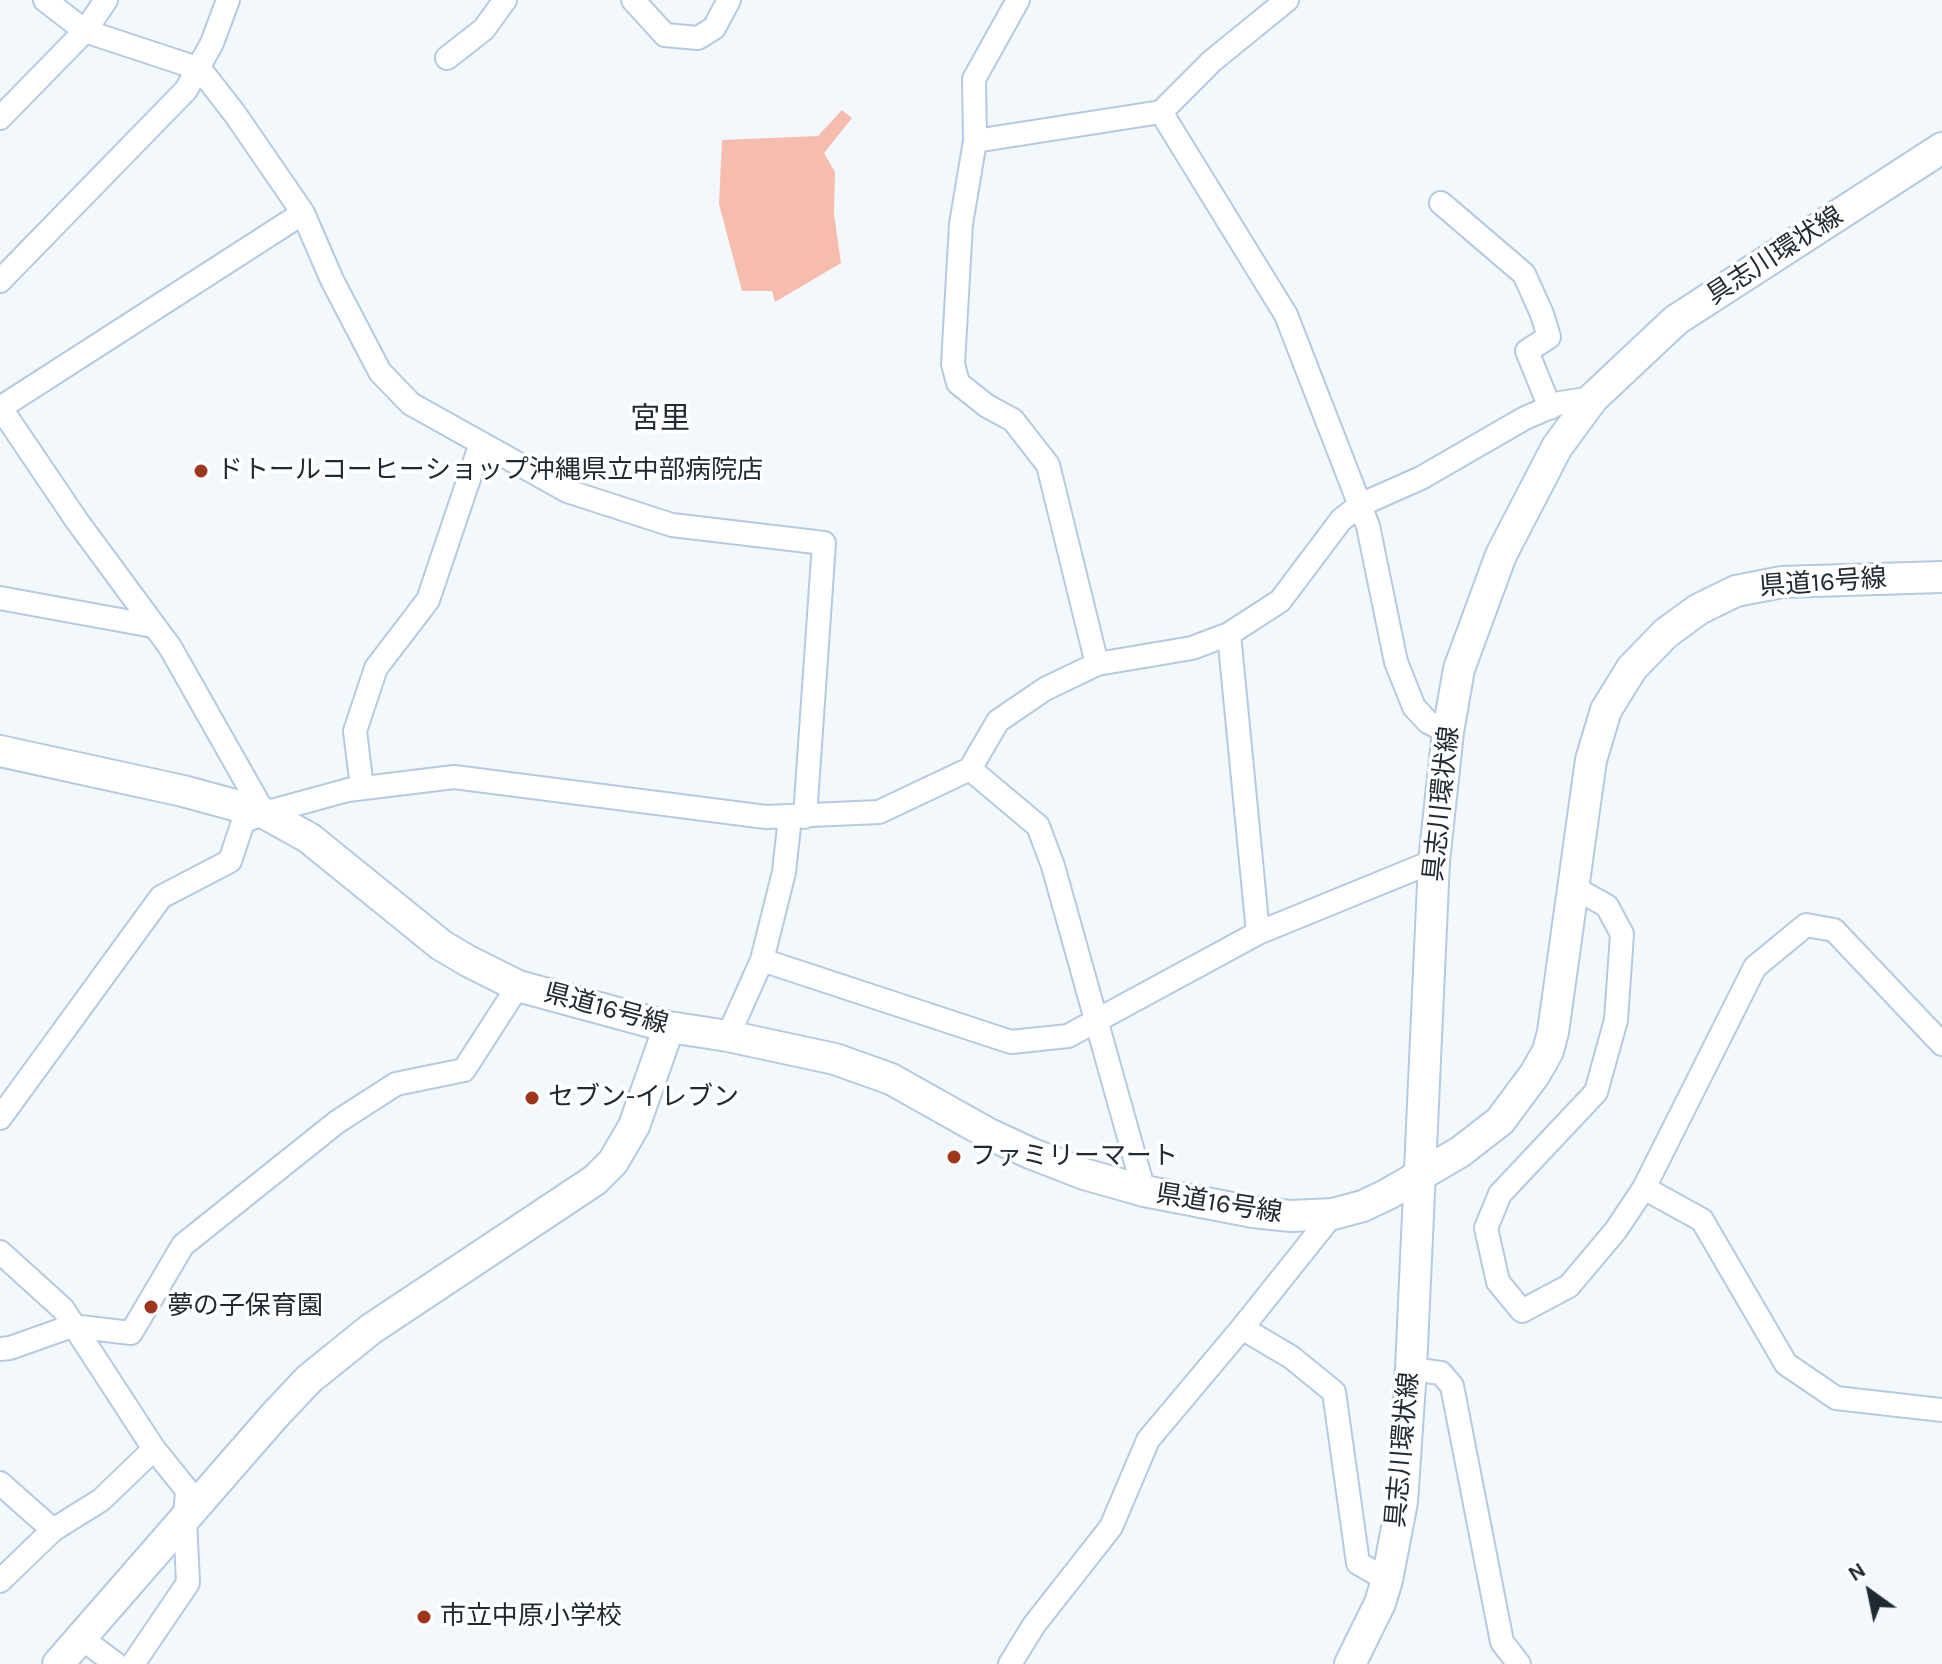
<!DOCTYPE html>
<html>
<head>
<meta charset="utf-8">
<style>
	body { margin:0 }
	#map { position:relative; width:1942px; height:1664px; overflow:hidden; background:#f3f8fc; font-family:Karla,sans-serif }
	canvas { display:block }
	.north { position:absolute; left:1830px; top:1552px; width:80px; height:80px; -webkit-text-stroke:6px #fff; paint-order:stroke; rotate:327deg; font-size:22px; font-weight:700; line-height:32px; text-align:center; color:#212a32 }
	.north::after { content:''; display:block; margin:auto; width:28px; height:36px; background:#212a32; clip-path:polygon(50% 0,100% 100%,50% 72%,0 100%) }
</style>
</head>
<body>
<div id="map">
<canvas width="1942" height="1664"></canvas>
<div class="north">N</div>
</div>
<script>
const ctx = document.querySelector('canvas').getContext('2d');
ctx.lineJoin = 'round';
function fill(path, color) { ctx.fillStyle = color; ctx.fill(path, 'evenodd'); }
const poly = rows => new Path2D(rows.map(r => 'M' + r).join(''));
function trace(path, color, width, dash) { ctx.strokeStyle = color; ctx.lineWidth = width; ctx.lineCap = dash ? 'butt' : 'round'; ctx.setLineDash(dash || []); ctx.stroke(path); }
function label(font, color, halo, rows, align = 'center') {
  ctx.font = font + ' Karla,"Noto Sans JP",sans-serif'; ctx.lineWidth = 7; ctx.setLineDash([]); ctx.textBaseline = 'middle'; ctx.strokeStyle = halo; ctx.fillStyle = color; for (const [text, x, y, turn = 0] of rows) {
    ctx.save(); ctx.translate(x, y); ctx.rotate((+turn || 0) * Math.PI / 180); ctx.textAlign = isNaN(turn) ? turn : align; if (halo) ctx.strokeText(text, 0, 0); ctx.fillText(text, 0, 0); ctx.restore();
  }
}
const green = poly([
	[842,110,852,118,824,153,835,172,834,214,841,263,775,302,772,291,742,291,719,204,722,140,818,136]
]);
const street = poly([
	[45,0,85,31,200,69,235,114,303,213,332,280,380,372,411,404,567,491,672,525,824,543,805,817],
	[633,0,665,35,698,38,714,28,729,0],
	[1018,0,974,79,975,141,961,224,953,364,958,383,987,406,1013,420,1048,465,1097,664],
	[447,58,484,29,505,0],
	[1161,112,1286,315,1368,526,1396,662,1414,707,1428,722,1448,732],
	[0,118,85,31,106,0],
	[975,141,1161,112,1212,61,1287,0],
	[1441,203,1524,274,1542,314,1549,337,1527,351,1550,408],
	[0,281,186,90,212,43,228,0],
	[0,407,77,521,170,647,264,813],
	[0,408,303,213],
	[0,598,153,626],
	[1229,634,1258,933],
	[970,769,1038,826,1053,866,1144,1191],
	[362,788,355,731,376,668,428,600,481,443],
	[1573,887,1607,906,1622,934,1616,1020,1596,1092,1500,1194,1486,1228,1498,1282,1522,1311,1569,1286,1616,1230,1644,1188,1755,967,1806,925,1834,930,1942,1044],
	[762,960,1011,1042,1068,1036,1258,933,1434,861],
	[728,1036,762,960,784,872,790,817],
	[0,1118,161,897,230,861,243,822,264,813,348,790,454,777,766,817,879,812,970,769,998,721,1045,689,1097,664,1192,648,1229,634,1280,601,1341,520,1360,505,1421,478,1525,418,1560,403,1593,398],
	[1644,1188,1702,1220,1786,1364,1836,1398,1942,1410],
	[0,1252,63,1309,154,1449,187,1490,185,1519,188,1583,133,1664],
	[1242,1328,1291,1357,1334,1392,1358,1563,1387,1580],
	[0,1349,10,1348,72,1326,131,1333,183,1245,337,1122,396,1084,464,1070,518,986],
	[1411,1369,1441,1373,1452,1386,1502,1642,1519,1664],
	[0,1483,53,1530],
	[0,1581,53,1530,101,1500,154,1449],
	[81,1638,116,1664],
	[1010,1664,1034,1625,1111,1527,1148,1440,1242,1328,1333,1214]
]);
const secondary = poly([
	[0,751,183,791,264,813,309,838,441,945,468,961,518,986,669,1027,728,1036,835,1059,891,1079,989,1134,1030,1153,1084,1174,1144,1191,1253,1212,1291,1216,1333,1214,1363,1206,1388,1194,1460,1152,1500,1121,1535,1074,1548,1051,1553,1032,1591,760,1606,710,1632,668,1666,633,1699,609,1736,591,1782,582,1942,577],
	[58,1664,275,1415,309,1379,371,1329,595,1180,613,1162,634,1126,669,1027],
	[1350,1664,1380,1603,1387,1580,1402,1502,1411,1369,1434,861,1448,732,1459,669,1501,555,1557,447,1593,398,1676,320,1942,148]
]);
const markers = [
	[201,471,8,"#9e361c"],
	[532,1098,8,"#9e361c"],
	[954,1157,8,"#9e361c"],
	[151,1307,8,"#9e361c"],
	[424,1617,8,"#9e361c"]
];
const streetNames = [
	["具志川環状線",1775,256,-33],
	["県道16号線",1823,583,-4],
	["具志川環状線",1442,804,-84],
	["県道16号線",606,1009,15],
	["県道16号線",1219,1204,9],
	["具志川環状線",1403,1450,-85]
];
const poiNames = [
	["ドトールコーヒーショップ沖縄県立中部病院店",217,471],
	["セブン-イレブン",548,1098],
	["ファミリーマート",970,1157],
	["夢の子保育園",167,1307],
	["市立中原小学校",440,1617]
];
const quarterNames = [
	["宮里",660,419]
];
fill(green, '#f6bcad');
trace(street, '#b5cae0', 26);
trace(secondary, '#b5cae0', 34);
trace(street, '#fff', 22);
trace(secondary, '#fff', 30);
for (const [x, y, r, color] of markers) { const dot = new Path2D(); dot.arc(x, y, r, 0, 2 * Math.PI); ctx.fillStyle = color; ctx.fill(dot); trace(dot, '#fff', 3); }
label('26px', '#212a32', '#fff', streetNames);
label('26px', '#212a32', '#fff', poiNames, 'left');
label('30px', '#212a32', '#fff', quarterNames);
</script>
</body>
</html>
